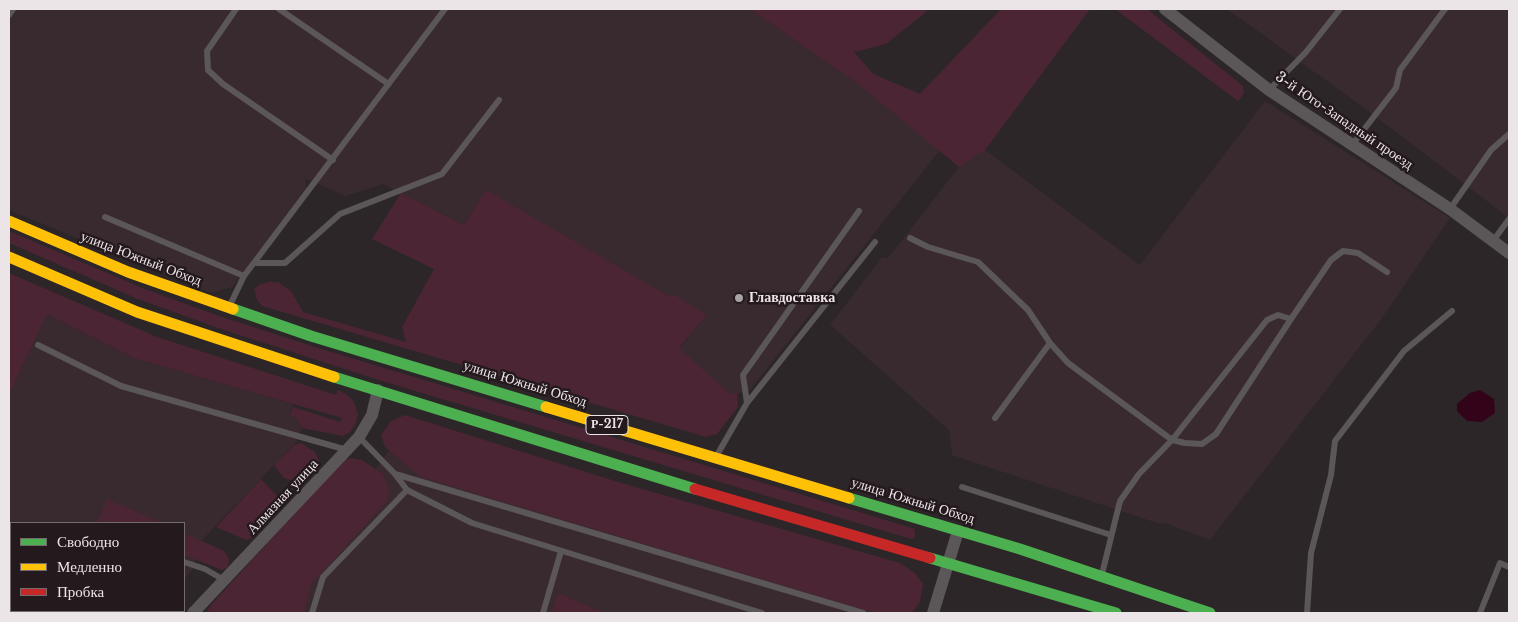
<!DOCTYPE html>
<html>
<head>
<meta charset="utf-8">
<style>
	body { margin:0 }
	#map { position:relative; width:1518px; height:622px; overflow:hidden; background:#2c2628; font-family:"Libre Baskerville",serif }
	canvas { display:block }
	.frame { position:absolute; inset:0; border:10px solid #ece5e7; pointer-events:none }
	.legend { position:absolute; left:10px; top:522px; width:175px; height:90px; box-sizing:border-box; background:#241a1d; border:1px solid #746b6e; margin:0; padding:6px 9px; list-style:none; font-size:15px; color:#ece5e7 }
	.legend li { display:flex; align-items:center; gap:10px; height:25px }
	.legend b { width:25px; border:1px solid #746b6e }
</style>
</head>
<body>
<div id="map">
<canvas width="1518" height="622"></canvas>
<div class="frame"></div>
<ul class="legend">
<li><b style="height:6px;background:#4caf50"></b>Свободно</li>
<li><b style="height:6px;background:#ffc107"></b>Медленно</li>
<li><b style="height:6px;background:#c62828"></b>Пробка</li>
</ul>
</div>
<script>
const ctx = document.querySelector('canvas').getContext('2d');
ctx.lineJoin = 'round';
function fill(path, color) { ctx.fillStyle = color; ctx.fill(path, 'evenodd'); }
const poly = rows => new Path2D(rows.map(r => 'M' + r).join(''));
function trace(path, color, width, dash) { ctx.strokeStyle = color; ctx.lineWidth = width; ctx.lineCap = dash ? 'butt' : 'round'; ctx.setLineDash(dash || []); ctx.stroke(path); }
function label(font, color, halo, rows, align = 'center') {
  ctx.font = font + ' "Libre Baskerville",serif'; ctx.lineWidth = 5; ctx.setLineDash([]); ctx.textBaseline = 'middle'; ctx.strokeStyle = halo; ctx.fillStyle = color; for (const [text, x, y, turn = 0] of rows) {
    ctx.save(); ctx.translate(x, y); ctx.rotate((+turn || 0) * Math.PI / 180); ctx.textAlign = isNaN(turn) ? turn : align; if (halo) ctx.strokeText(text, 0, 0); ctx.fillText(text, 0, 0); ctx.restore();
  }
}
const built = poly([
	[9,9,750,9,858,84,940,150,750,390,731,395,679,349,707,315,677,296,667,295,486,191,464,225,383,184,345,196,305,178,306,188,232,287,211,293,9,210],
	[1227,9,1509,9,1509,218,1363,107],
	[1265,101,1450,218,1382,318,1210,540,1168,524,1157,523,952,455,949,430,830,325,882,257,888,258,959,167,985,150,1140,265],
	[47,314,134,358,293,404,290,415,297,419,302,428,296,442,200,542,193,569,184,580,184,523,11,523,11,611,155,611,152,613,9,613,9,395],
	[392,446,891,613,239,613,374,471]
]);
const green = poly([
	[750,9,926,9,926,12,886,44,854,52,873,74,920,94,1001,9,1090,9,985,150,959,167,858,84],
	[1115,9,1147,9,1243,86,1244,93,1238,101],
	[486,190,667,295,677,296,707,315,679,348,731,395,737,392,738,407,717,434,706,437,262,306,257,300,254,289,259,285,268,282,278,282,291,291,303,312,406,342,402,327,434,269,372,239,401,193,464,225],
	[9,231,142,288,222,317,315,347,915,529,915,537,911,539,382,381,218,328,138,299,9,243],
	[9,273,157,337,336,395,338,390,346,394,354,402,358,414,356,423,350,432,343,436,302,428,297,419,290,415,293,407,340,422,342,418,134,358,47,314,9,395],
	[405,415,618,482,900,563,915,573,923,584,920,602,912,613,875,613,421,477,385,447,381,435,391,421],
	[301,443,315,452,319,461,316,470,302,483,284,478,274,465,294,445],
	[351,458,362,460,383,474,389,488,388,500,311,584,304,613,206,613,211,605,344,459],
	[261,479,277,496,280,505,275,513,252,538,246,540,216,527],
	[107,499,162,523,97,523],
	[184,533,224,551,229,559,228,567,222,570,184,555],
	[558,593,601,612,601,613,552,613]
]);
const water = poly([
	[1480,390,1494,399,1495,413,1482,422,1467,421,1457,411,1457,404,1470,393]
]);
const lane = poly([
	[236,9,207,51,208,70,223,84,333,160],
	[279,9,387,83],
	[9,15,13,9],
	[1269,90,1306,52,1340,9],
	[1352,145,1396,88,1400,70,1445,9],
	[1450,209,1491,150,1509,134],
	[105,217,244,276],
	[910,238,928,247,978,262,1028,310,1050,343,1068,363,1172,440,1185,443,1202,444,1216,434,1291,319],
	[1493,241,1509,219],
	[254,263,285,263,340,214,442,174,499,100],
	[230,305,244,276,445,9],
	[38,345,121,386,347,450],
	[747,403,875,242],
	[995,418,1050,343],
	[359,437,395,474,407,490,472,523,762,613],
	[717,455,747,403,743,375,859,211],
	[395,474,863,613],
	[962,487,1111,535],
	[184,562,205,569,224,580],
	[1102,574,1120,501,1139,474,1172,440,1267,320,1278,315,1291,319,1331,260,1343,251,1358,253,1387,272],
	[17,613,19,611],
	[312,613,323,577,407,490],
	[543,613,561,551],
	[1307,613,1311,553,1331,475,1335,441,1404,351,1452,311],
	[1480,613,1500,563,1509,567]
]);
const street = poly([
	[1165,9,1269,90,1450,209,1509,253],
	[193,613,359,437,372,415,378,390],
	[933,613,958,531]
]);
const fast = poly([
	[233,309,311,336,546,407],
	[334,377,695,489],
	[849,498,1020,549,1210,613],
	[930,558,1116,613]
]);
const slow = poly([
	[9,221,128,272,233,309],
	[9,257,137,312,334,377],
	[546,407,849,498]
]);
const jam = poly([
	[695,489,930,558]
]);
const markers = [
	[739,298,5,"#a9a2a4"]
];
const shields = [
	[607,425,42]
];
const shieldNames = [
	["Р-217",607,425]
];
const streetNames = [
	["3-й Юго-Западный проезд",1344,121,34],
	["улица Южный Обход",141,259,21],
	["улица Южный Обход",525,384,17],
	["Алмазная улица",283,497,-47],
	["улица Южный Обход",913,501,17]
];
const poiNames = [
	["Главдоставка",749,298]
];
fill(built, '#392a2f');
fill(green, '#4c2534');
fill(water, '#320319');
trace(lane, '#5b5658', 6);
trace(street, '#5b5658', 12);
trace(fast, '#4caf50', 11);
trace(slow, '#ffc107', 11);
trace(jam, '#c62828', 11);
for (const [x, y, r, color] of markers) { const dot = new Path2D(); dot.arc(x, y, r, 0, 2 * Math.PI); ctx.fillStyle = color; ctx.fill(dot); trace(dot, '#241a1d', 2); }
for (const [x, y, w] of shields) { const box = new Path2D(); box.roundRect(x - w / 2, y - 9.5, w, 19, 4); ctx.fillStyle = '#241a1d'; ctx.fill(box); trace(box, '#ece5e7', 1); }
label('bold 12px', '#ece5e7', null, shieldNames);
label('14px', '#ece5e7', '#241a1d', streetNames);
label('bold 14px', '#ece5e7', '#241a1d', poiNames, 'left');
</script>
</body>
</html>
